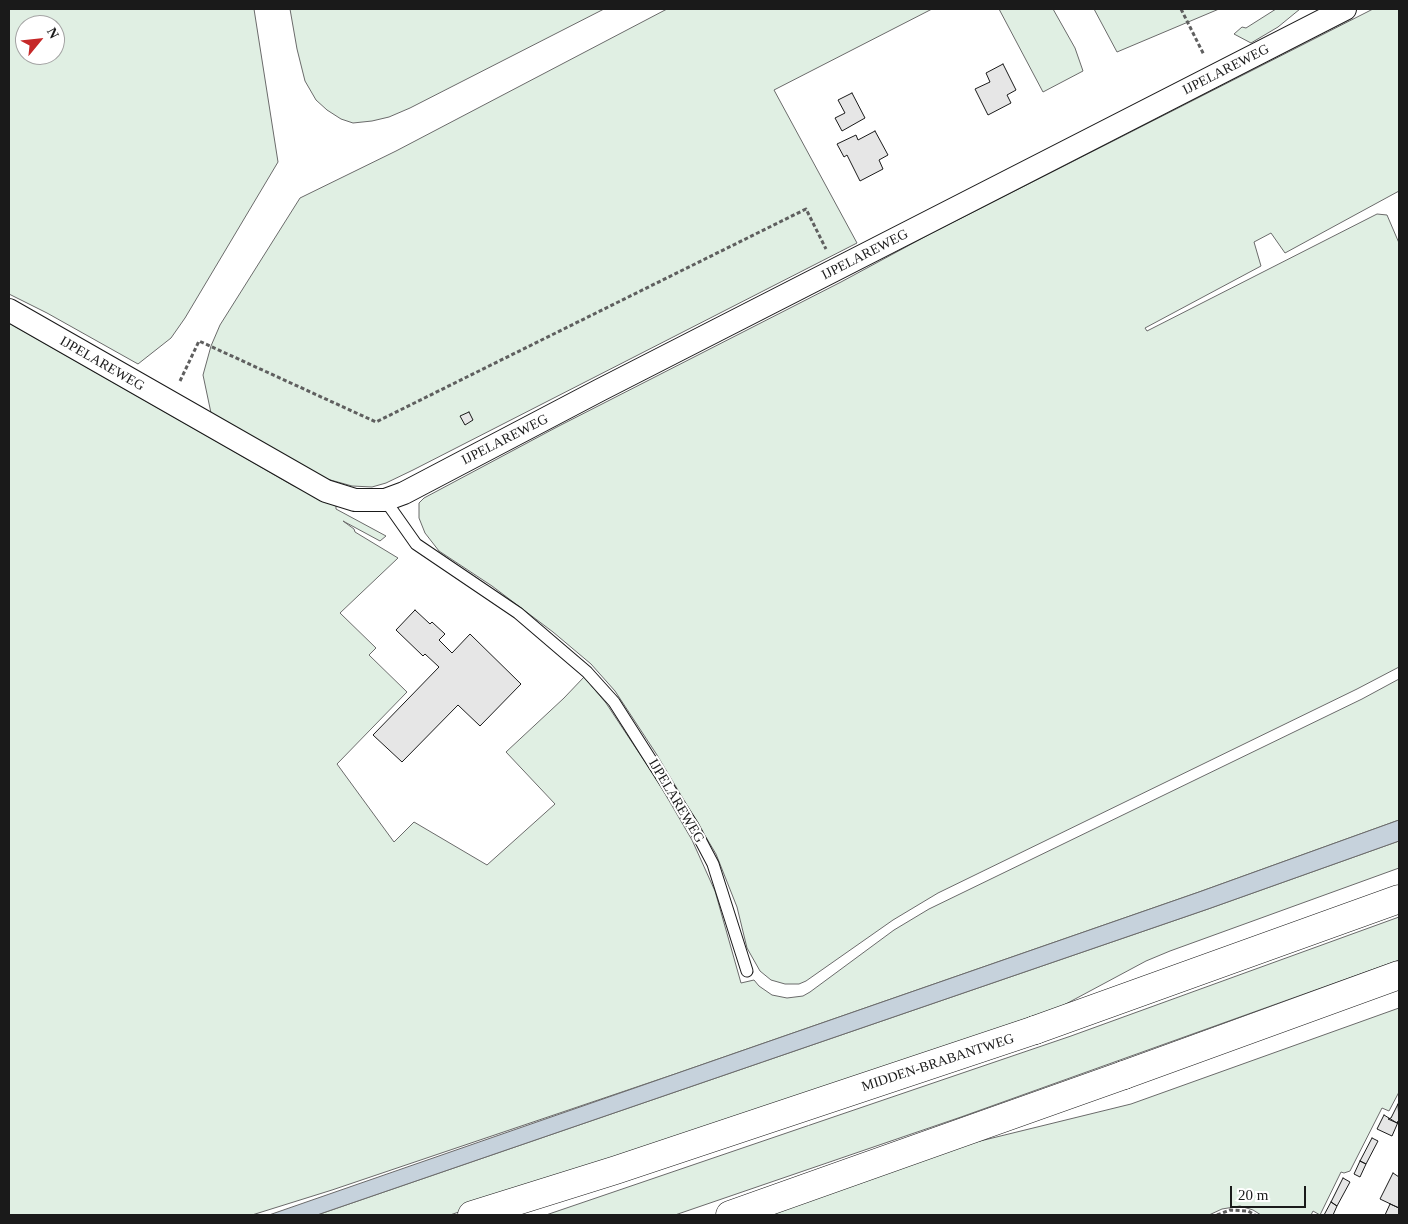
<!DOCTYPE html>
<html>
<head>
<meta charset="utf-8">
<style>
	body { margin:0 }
	#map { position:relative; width:1408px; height:1224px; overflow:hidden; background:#fff; font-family:"Times New Roman",serif }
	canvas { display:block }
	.frame { position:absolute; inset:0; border:10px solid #1a1a1a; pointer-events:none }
	.north { position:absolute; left:15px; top:15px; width:50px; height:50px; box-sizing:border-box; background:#fff; border:1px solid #a3a3a3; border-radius:50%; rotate:62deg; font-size:14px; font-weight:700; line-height:20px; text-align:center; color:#1a1a1a }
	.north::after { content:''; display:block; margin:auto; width:18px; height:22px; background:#c62828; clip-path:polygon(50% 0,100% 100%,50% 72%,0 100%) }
	.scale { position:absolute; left:1230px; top:1186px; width:76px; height:22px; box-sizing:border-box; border:2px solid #1a1a1a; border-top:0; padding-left:6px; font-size:15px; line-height:18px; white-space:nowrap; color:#1a1a1a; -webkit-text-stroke:4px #fff; paint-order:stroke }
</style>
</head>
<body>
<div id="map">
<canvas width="1408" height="1224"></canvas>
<div class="frame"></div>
<div class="north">N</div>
<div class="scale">20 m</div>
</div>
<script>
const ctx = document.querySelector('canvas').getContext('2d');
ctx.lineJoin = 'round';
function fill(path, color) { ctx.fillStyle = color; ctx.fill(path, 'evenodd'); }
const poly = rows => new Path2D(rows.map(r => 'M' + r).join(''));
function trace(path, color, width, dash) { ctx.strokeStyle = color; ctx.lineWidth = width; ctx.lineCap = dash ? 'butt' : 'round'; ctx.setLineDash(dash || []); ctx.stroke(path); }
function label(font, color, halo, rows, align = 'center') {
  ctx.font = font + ' "Times New Roman",serif'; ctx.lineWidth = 4; ctx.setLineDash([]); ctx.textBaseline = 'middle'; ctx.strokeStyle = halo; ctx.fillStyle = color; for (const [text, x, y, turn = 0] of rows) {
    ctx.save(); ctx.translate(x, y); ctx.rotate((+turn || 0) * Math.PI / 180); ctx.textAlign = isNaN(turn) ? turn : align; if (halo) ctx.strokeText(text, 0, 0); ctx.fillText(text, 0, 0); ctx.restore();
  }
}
const green = poly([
	[9,9,254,9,278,162,185,318,171,338,138,364,47,313,9,294,9,9],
	[25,25,55,25,55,55,25,55,25,25],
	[290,9,604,9,410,108,389,117,372,121,353,123,341,119,327,110,316,100,305,81,297,49,290,9],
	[667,9,932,9,774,90,857,243,413,470,386,483,372,487,352,486,327,479,211,413,203,375,211,346,220,325,300,198,396,151,667,9],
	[999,9,1053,9,1075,48,1083,71,1043,92,999,9],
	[1094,9,1219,9,1117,52,1094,9],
	[1276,9,1300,9,1278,27,1251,43,1234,34,1242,27,1246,28,1276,9],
	[1373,9,1399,9,1399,191,1285,253,1271,233,1254,242,1261,266,1145,328,1147,331,1377,214,1387,215,1399,243,1399,667,1357,689,938,893,893,920,806,981,799,984,785,984,771,980,760,971,747,948,737,907,716,854,657,755,615,691,591,664,553,632,492,586,439,551,425,533,419,518,419,503,424,498,557,427,841,282,930,234,1373,9],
	[9,323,228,448,292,485,336,506,336,509,386,536,380,541,343,521,354,529,355,532,398,558,340,613,376,648,369,655,407,692,337,764,394,842,414,822,487,865,555,804,506,752,564,698,584,677,606,703,657,780,692,840,715,891,741,983,754,980,759,986,772,995,787,998,803,996,810,992,894,930,929,909,1362,699,1399,679,1399,820,1199,892,675,1074,332,1190,252,1215,9,1215,9,323],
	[1399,841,1399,868,1170,951,1146,961,1062,1006,939,1049,450,1215,317,1215,1208,909,1399,841],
	[1399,917,1399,960,961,1117,675,1215,546,1215,1071,1036,1399,917],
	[1399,1008,1399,1092,1389,1111,1382,1108,1350,1171,1344,1173,1341,1172,1320,1215,1313,1211,1311,1215,1261,1215,1253,1210,1240,1206,1222,1209,1209,1215,763,1215,972,1143,1131,1104,1399,1008]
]);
const water = poly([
	[1399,820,1399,841,1208,909,317,1215,269,1215,1199,892,1399,820]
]);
const building = poly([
	[1003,64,1016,90,1007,95,1011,103,988,115,975,89,990,82,986,73,1003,64],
	[852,93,865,118,842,131,835,118,845,113,838,100,852,93],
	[875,131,888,155,879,160,883,169,860,181,847,155,844,157,837,144,856,135,858,140,875,131],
	[469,412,473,420,465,425,460,416,469,412],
	[415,610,430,624,432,622,445,634,439,640,452,653,470,634,521,684,480,726,458,705,402,762,373,735,439,667,425,654,423,656,396,630,415,610],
	[1398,1104,1399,1120,1397,1123,1388,1119,1391,1118,1398,1104],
	[1384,1115,1397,1123,1399,1120,1392,1136,1377,1129,1384,1115],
	[1372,1138,1378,1141,1366,1164,1360,1161,1372,1138],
	[1360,1161,1366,1164,1360,1177,1354,1174,1360,1161],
	[1393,1173,1399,1177,1399,1208,1380,1199,1393,1173],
	[1343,1178,1350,1182,1337,1206,1331,1202,1343,1178],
	[1331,1202,1337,1206,1333,1215,1324,1215,1331,1202],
	[1390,1204,1399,1208,1399,1215,1385,1215,1390,1204]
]);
const path = poly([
	[1181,9,1204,55],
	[180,381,199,341,376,422,806,209,826,249],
	[1217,1215,1230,1210,1248,1211,1255,1215]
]);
const lane = poly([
	[385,500,416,544,518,613,587,672,614,702,693,826,713,864,747,971]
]);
const street = poly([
	[9,310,326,491,355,500,385,500,404,493,600,390,1345,9]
]);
const secondary = poly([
	[472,1215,616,1170,1035,1030],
	[730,1215,1124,1075]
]);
const highway = poly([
	[1035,1030,1399,899],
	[1124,1075,1399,975]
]);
const streetNames = [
	["IJPELAREWEG",1226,70,-27],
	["IJPELAREWEG",865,255,-27],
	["IJPELAREWEG",102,364,30],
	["IJPELAREWEG",505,440,-27],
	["IJPELAREWEG",676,801,59],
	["MIDDEN-BRABANTWEG",938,1063,-18]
];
fill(green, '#e0efe3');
trace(green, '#6a6a6a', 1);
fill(water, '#c6d2dc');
trace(water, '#6a6a6a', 1);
fill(building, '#e6e6e6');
trace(building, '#1a1a1a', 1);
trace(lane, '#1a1a1a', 13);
trace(street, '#1a1a1a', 24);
trace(secondary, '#1a1a1a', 29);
trace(highway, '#1a1a1a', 29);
trace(path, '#5f5f5f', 3, [4, 2.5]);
trace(lane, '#fff', 11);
trace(street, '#fff', 22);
trace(secondary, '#fff', 28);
trace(highway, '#fff', 28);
label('14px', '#1a1a1a', '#fff', streetNames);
</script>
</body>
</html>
